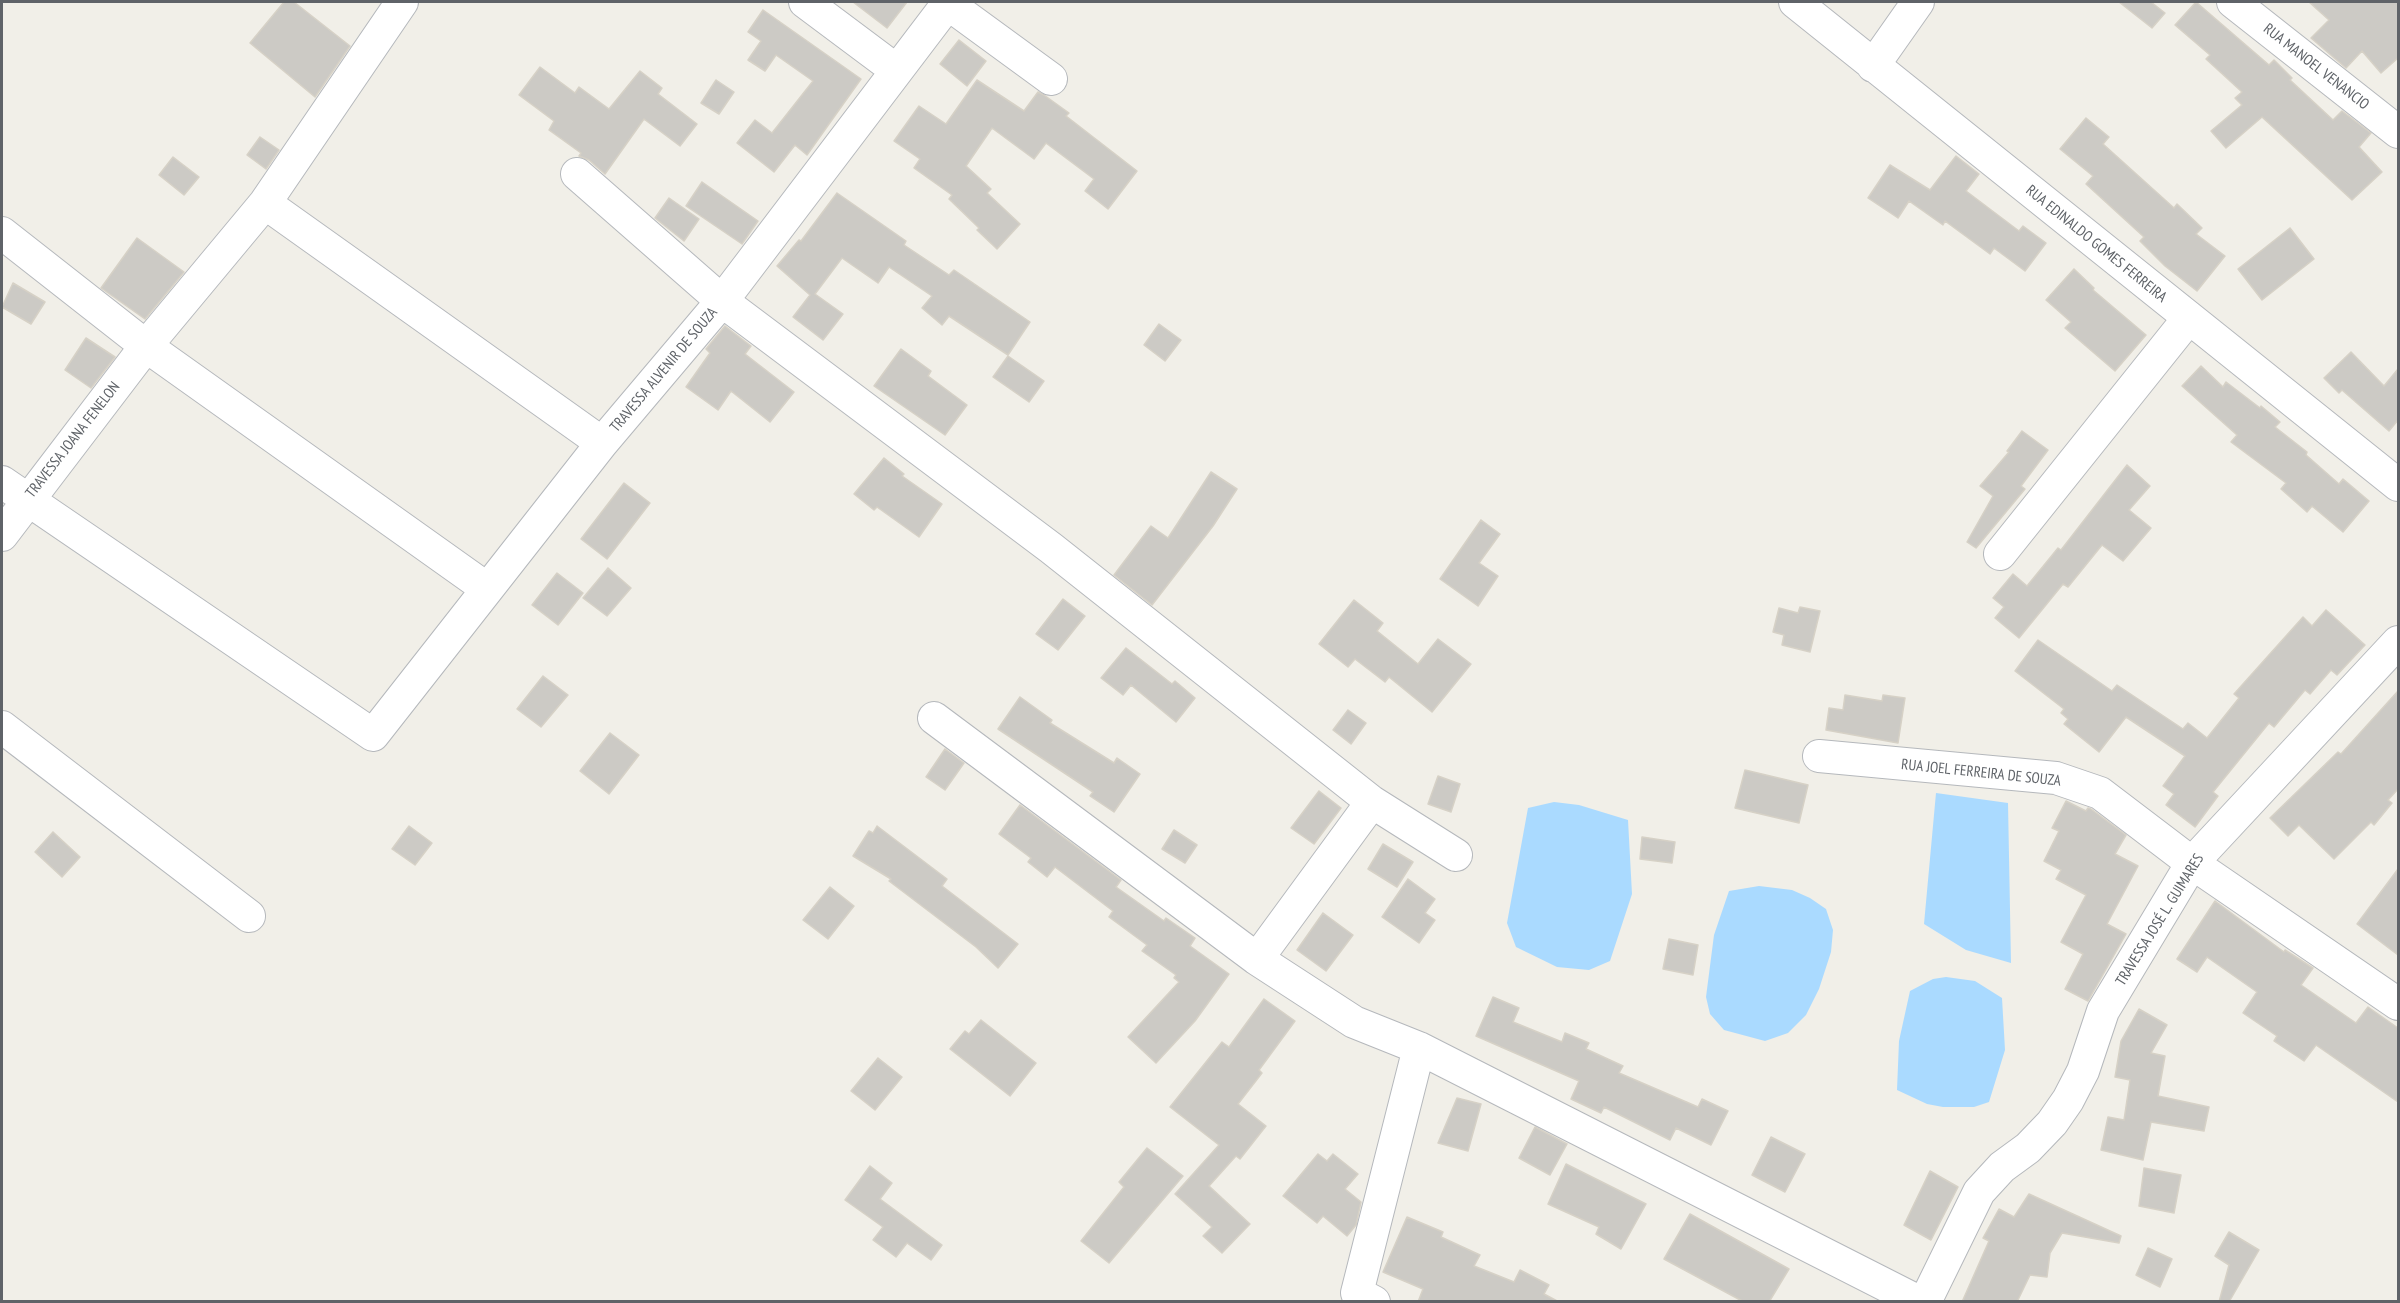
<!DOCTYPE html>
<html>
<head>
<meta charset="utf-8">
<style>
	body { margin:0 }
	#map { position:relative; width:2400px; height:1303px; overflow:hidden; background:#f1efe8; font-family:"PT Sans Narrow",sans-serif }
	canvas { display:block }
	.frame { position:absolute; inset:0; border:3px solid #5f6368; pointer-events:none }
</style>
</head>
<body>
<div id="map">
<canvas width="2400" height="1303"></canvas>
<div class="frame"></div>
</div>
<script>
const ctx = document.querySelector('canvas').getContext('2d');
ctx.lineJoin = 'round';
function fill(path, color) { ctx.fillStyle = color; ctx.fill(path, 'evenodd'); }
const poly = rows => new Path2D(rows.map(r => 'M' + r).join(''));
function trace(path, color, width, dash) { ctx.strokeStyle = color; ctx.lineWidth = width; ctx.lineCap = dash ? 'butt' : 'round'; ctx.setLineDash(dash || []); ctx.stroke(path); }
function label(font, color, halo, rows, align = 'center') {
  ctx.font = font + ' "PT Sans Narrow",sans-serif'; ctx.lineWidth = 5; ctx.setLineDash([]); ctx.textBaseline = 'middle'; ctx.strokeStyle = halo; ctx.fillStyle = color; for (const [text, x, y, turn = 0] of rows) {
    ctx.save(); ctx.translate(x, y); ctx.rotate((+turn || 0) * Math.PI / 180); ctx.textAlign = isNaN(turn) ? turn : align; if (halo) ctx.strokeText(text, 0, 0); ctx.fillText(text, 0, 0); ctx.restore();
  }
}
const water = poly([
	[1936,793,2008,803,2011,963,1966,950,1924,924],
	[1554,802,1579,805,1628,820,1632,894,1610,961,1589,970,1557,967,1516,947,1507,923,1528,808],
	[1759,886,1792,890,1810,898,1826,909,1833,930,1831,952,1819,989,1806,1015,1788,1033,1765,1041,1724,1030,1710,1014,1706,997,1714,935,1729,891],
	[1946,977,1975,981,2002,998,2005,1050,1989,1102,1974,1107,1943,1107,1927,1104,1897,1090,1899,1041,1910,991,1933,979]
]);
const building = poly([
	[284,2,294,2,350,46,315,97,250,43,284,2],
	[853,2,907,2,887,28,853,2],
	[2119,2,2151,2,2165,13,2152,28,2119,2],
	[2196,2,2269,65,2274,60,2292,78,2290,80,2333,120,2342,111,2371,133,2359,147,2382,172,2352,200,2262,117,2226,148,2211,131,2242,105,2235,98,2242,92,2206,59,2210,55,2175,25,2196,2],
	[2309,2,2398,2,2398,58,2381,73,2362,51,2346,68,2311,38,2329,20,2309,2],
	[763,10,861,79,807,155,795,145,774,172,737,143,755,120,772,133,813,81,776,55,765,71,748,60,761,41,748,32,763,10],
	[959,40,986,61,967,86,940,64,959,40],
	[540,67,575,93,579,87,609,109,640,71,662,88,658,94,697,124,680,146,644,119,605,174,589,160,579,156,581,153,549,130,554,121,519,95,540,67],
	[716,80,734,92,719,114,701,103,716,80],
	[977,80,1024,111,1038,92,1044,95,1069,113,1066,116,1137,171,1108,209,1085,191,1094,179,1046,143,1034,159,992,128,966,166,991,189,987,193,1020,224,997,249,977,230,979,228,949,199,952,195,914,168,920,159,894,141,919,106,946,124,977,80],
	[2086,118,2109,137,2103,144,2174,208,2177,204,2202,228,2196,234,2225,256,2197,291,2165,266,2140,241,2144,237,2086,184,2093,176,2060,149,2086,118],
	[260,137,279,150,266,169,247,155,260,137],
	[1956,156,1979,174,1966,191,2019,231,2023,226,2046,243,2025,271,1994,248,1990,254,1945,221,1943,225,1909,201,1898,218,1868,198,1890,165,1930,190,1956,156],
	[173,157,199,177,184,195,159,175,173,157],
	[702,182,758,221,742,244,686,206,702,182],
	[837,193,906,241,904,245,949,275,954,270,1030,322,1008,355,949,316,942,325,922,308,932,296,889,267,878,283,842,258,815,294,843,314,823,340,793,317,810,295,777,266,799,240,801,241,837,193],
	[669,198,699,219,684,241,655,218,669,198],
	[2290,228,2314,259,2262,300,2238,269,2290,228],
	[137,238,184,272,145,319,101,288,137,238],
	[2074,269,2094,288,2093,290,2146,335,2115,371,2065,328,2071,322,2046,300,2074,269],
	[13,283,45,302,31,324,2,307,13,283],
	[1159,324,1181,340,1165,361,1144,345,1159,324],
	[725,326,751,346,745,354,794,392,770,422,731,391,718,410,686,387,710,353,706,349,725,326],
	[86,338,115,357,91,388,65,370,86,338],
	[901,349,931,371,928,376,967,405,945,435,874,386,901,349],
	[2351,352,2384,386,2398,369,2398,420,2389,431,2342,390,2339,393,2324,378,2351,352],
	[1008,356,1044,381,1029,402,993,377,1008,356],
	[2201,366,2223,387,2226,382,2260,408,2261,406,2280,422,2275,427,2307,452,2306,455,2339,484,2343,479,2369,501,2343,532,2312,506,2307,512,2281,489,2286,483,2231,442,2237,435,2182,386,2201,366],
	[2022,431,2048,450,2021,486,2025,489,1976,548,1967,542,1993,496,1980,486,2009,452,2007,451,2022,431],
	[884,458,904,474,902,476,942,504,919,537,877,507,874,510,854,494,884,458],
	[2127,465,2150,486,2129,510,2151,528,2123,561,2102,545,2068,587,2063,584,2019,638,1995,618,2004,607,1993,598,2013,574,2027,586,2058,548,2061,550,2127,465],
	[1211,472,1237,489,1213,526,1152,605,1114,575,1151,526,1168,538,1211,472],
	[624,483,650,503,607,559,581,539,624,483],
	[1481,520,1500,534,1479,563,1498,576,1478,606,1440,579,1481,520],
	[608,568,631,588,607,616,583,598,608,568],
	[557,573,583,593,558,625,532,605,557,573],
	[1063,599,1085,616,1058,650,1036,634,1063,599],
	[1354,600,1383,623,1377,631,1418,664,1438,639,1471,664,1432,712,1389,677,1385,682,1355,659,1348,667,1319,644,1354,600],
	[1800,607,1820,611,1810,652,1782,645,1784,635,1773,632,1779,608,1798,613,1800,607],
	[2326,610,2365,645,2337,675,2331,670,2310,694,2305,690,2274,727,2269,723,2213,792,2218,796,2195,827,2166,805,2174,794,2163,786,2185,756,2126,717,2099,752,2064,724,2068,719,2061,713,2064,709,2015,671,2038,640,2112,691,2117,685,2183,729,2188,723,2207,738,2239,698,2234,694,2303,617,2312,626,2326,610],
	[1126,648,1172,684,1175,681,1195,698,1176,722,1131,685,1123,695,1101,678,1126,648],
	[543,676,568,695,541,727,517,709,543,676],
	[2398,691,2398,789,2388,800,2392,803,2374,825,2371,822,2334,859,2299,825,2288,836,2270,818,2338,752,2341,754,2398,691],
	[1845,695,1882,701,1883,695,1905,698,1898,743,1826,730,1829,708,1843,710,1845,695],
	[1020,697,1052,720,1050,723,1114,763,1117,758,1140,774,1114,812,1090,796,1093,792,998,729,1020,697],
	[1348,710,1366,723,1351,744,1333,730,1348,710],
	[610,733,639,755,609,794,580,771,610,733],
	[945,749,964,763,945,790,926,777,945,749],
	[1745,770,1808,785,1799,823,1735,808,1745,770],
	[1438,776,1460,784,1451,812,1428,804,1438,776],
	[1319,791,1341,808,1314,844,1291,828,1319,791],
	[2066,801,2086,811,2088,808,2091,809,2126,835,2115,854,2138,866,2107,924,2126,934,2088,1001,2065,989,2083,954,2061,942,2086,895,2056,879,2061,870,2044,861,2059,831,2052,828,2066,801],
	[1020,805,1121,880,1116,887,1164,921,1166,918,1195,938,1190,946,1229,974,1195,1021,1156,1063,1128,1037,1179,982,1174,978,1176,975,1142,951,1147,945,1109,917,1113,911,1055,867,1047,877,1028,862,1031,858,999,834,1020,805],
	[409,826,432,843,415,865,392,849,409,826],
	[877,826,947,879,942,886,1018,944,998,968,976,947,889,881,891,879,853,856,869,831,873,833,877,826],
	[1174,830,1197,845,1185,863,1162,849,1174,830],
	[53,832,80,857,62,877,35,852,53,832],
	[1642,837,1675,842,1672,863,1640,859,1642,837],
	[1383,844,1413,862,1397,887,1368,869,1383,844],
	[2398,869,2398,955,2357,924,2398,869],
	[1408,879,1435,899,1425,913,1435,920,1419,943,1382,917,1408,879],
	[830,887,854,906,828,939,803,920,830,887],
	[2215,901,2284,952,2285,950,2313,968,2301,985,2356,1023,2368,1007,2398,1028,2398,1102,2316,1045,2304,1061,2274,1041,2277,1036,2243,1013,2257,992,2207,957,2197,972,2177,959,2215,901],
	[1323,913,1353,935,1326,971,1297,950,1323,913],
	[1669,939,1698,945,1693,975,1663,969,1669,939],
	[1493,997,1519,1008,1513,1022,1562,1042,1565,1033,1589,1043,1586,1049,1623,1066,1619,1073,1698,1107,1702,1099,1728,1111,1711,1145,1676,1128,1670,1140,1604,1107,1601,1113,1571,1099,1579,1081,1476,1036,1493,997],
	[1264,999,1295,1021,1259,1070,1262,1073,1238,1104,1266,1126,1240,1159,1236,1156,1209,1186,1250,1224,1222,1253,1203,1236,1212,1227,1175,1194,1219,1145,1170,1107,1222,1042,1229,1047,1264,999],
	[2139,1009,2167,1025,2151,1053,2165,1056,2158,1096,2209,1107,2204,1131,2151,1122,2143,1160,2101,1150,2108,1117,2124,1120,2130,1080,2115,1077,2121,1041,2139,1009],
	[981,1020,1036,1063,1010,1096,950,1049,965,1031,969,1034,981,1020],
	[878,1058,902,1077,875,1110,851,1091,878,1058],
	[1457,1098,1481,1104,1468,1151,1438,1143,1457,1098],
	[1535,1127,1567,1144,1550,1175,1519,1158,1535,1127],
	[1771,1137,1805,1154,1785,1192,1752,1175,1771,1137],
	[1147,1148,1183,1176,1109,1263,1081,1241,1124,1187,1119,1182,1147,1148],
	[1318,1154,1327,1161,1333,1154,1358,1174,1345,1189,1361,1202,1356,1225,1347,1236,1323,1216,1317,1223,1283,1196,1318,1154],
	[1566,1164,1646,1204,1621,1249,1596,1234,1599,1227,1548,1204,1566,1164],
	[870,1166,892,1183,880,1199,942,1245,931,1260,907,1243,896,1257,873,1240,883,1227,845,1200,870,1166],
	[2144,1168,2181,1175,2174,1213,2139,1206,2144,1168],
	[1930,1171,1958,1187,1931,1240,1904,1225,1930,1171],
	[2029,1194,2121,1236,2119,1243,2062,1233,2050,1253,2047,1277,2030,1275,2017,1302,1962,1302,1989,1241,1983,1238,1999,1209,2014,1217,2029,1194],
	[1690,1214,1789,1269,1769,1302,1744,1302,1664,1259,1690,1214],
	[1407,1217,1443,1232,1441,1237,1480,1255,1474,1266,1514,1282,1520,1270,1549,1285,1544,1294,1559,1302,1418,1302,1423,1289,1383,1272,1407,1217],
	[2229,1232,2259,1250,2229,1302,2219,1302,2229,1265,2215,1256,2229,1232],
	[2148,1248,2172,1259,2160,1287,2136,1275,2148,1248]
]);
const minor = poly([
	[805,2,896,70],
	[1795,2,2398,485],
	[2233,2,2398,132],
	[947,3,1051,79],
	[1873,66,1918,2],
	[577,174,722,301,1051,548,1372,802,1456,855],
	[265,203,602,443],
	[2,233,146,346,486,588],
	[2,482,373,735,602,443,722,301,949,2],
	[2,535,146,346,265,203,402,2],
	[2000,554,2188,319],
	[934,718,1257,959,1354,1022,1419,1048,1919,1302],
	[2,727,249,916],
	[1819,756,2056,778,2100,793,2192,863,2398,1004],
	[1257,959,1372,802],
	[1374,1302,1357,1293,1419,1048],
	[1925,1302,1979,1192,2002,1167,2028,1148,2052,1123,2068,1100,2083,1071,2103,1011,2192,863,2398,642]
]);
const streetNames = [
	["RUA MANOEL VENANCIO",2316,67,38],
	["RUA EDINALDO GOMES FERREIRA",2096,244,39],
	["TRAVESSA ALVENIR DE SOUZA",664,370,-50],
	["TRAVESSA JOANA FENELON",73,440,-52],
	["RUA JOEL FERREIRA DE SOUZA",1981,773,6],
	["TRAVESSA JOSÉ L. GUIMARES",2160,920,-58]
];
fill(water, '#aadaff');
fill(building, '#cccac5');
trace(building, '#d6d1c6', 1.5);
trace(minor, '#b5b8bc', 34);
trace(minor, '#fff', 32);
label('15px', '#5f6368', '#fff', streetNames);
</script>
</body>
</html>
